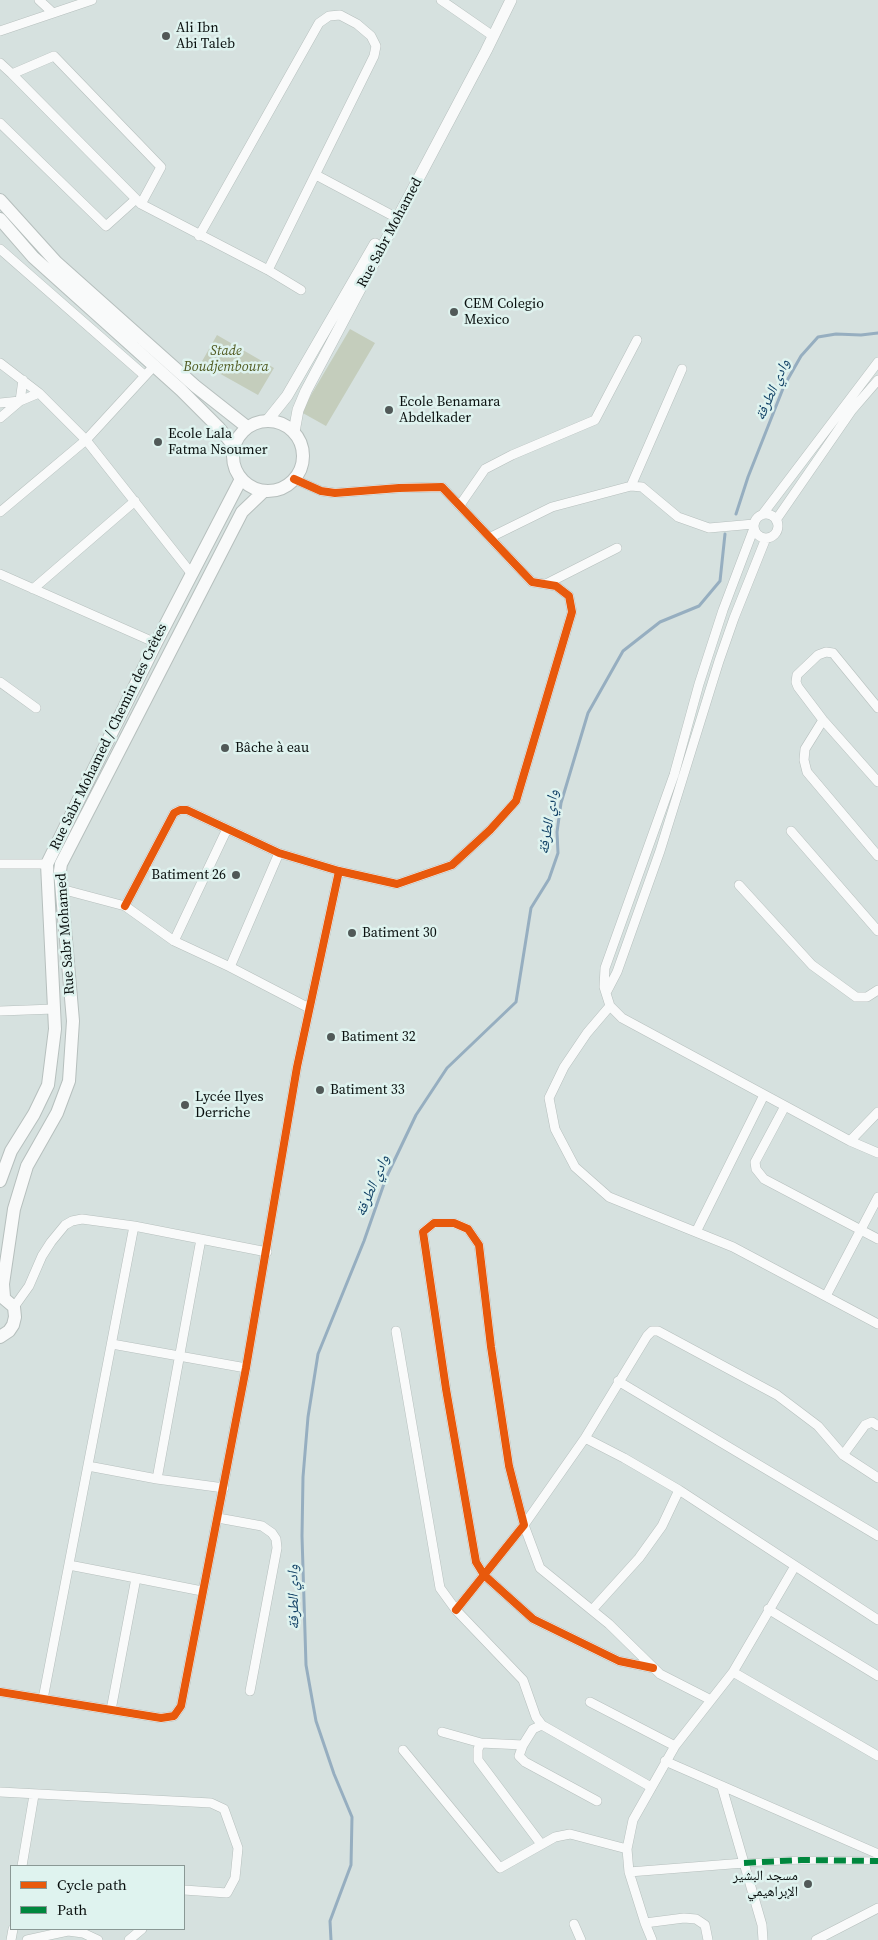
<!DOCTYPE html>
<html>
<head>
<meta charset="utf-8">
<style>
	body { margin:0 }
	#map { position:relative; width:878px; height:1940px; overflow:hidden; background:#d6e1df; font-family:"Source Serif 4",serif }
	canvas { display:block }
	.legend { position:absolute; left:10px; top:1865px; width:175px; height:65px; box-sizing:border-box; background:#dff3ef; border:1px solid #8a9895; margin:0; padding:6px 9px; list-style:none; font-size:15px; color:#0a100f }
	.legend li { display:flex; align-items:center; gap:10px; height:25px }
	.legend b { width:25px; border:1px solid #8a9895 }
</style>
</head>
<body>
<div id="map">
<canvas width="878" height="1940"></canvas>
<ul class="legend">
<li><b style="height:6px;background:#e8590c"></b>Cycle path</li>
<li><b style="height:6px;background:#00873e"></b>Path</li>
</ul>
</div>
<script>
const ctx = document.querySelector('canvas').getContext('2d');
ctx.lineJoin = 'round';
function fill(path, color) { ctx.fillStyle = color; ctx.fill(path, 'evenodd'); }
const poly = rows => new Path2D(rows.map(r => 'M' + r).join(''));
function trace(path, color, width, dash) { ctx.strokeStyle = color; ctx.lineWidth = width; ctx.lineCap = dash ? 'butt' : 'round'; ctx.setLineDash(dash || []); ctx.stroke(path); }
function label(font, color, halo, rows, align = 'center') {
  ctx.font = font + ' "Source Serif 4","Noto Naskh Arabic",serif'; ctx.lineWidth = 5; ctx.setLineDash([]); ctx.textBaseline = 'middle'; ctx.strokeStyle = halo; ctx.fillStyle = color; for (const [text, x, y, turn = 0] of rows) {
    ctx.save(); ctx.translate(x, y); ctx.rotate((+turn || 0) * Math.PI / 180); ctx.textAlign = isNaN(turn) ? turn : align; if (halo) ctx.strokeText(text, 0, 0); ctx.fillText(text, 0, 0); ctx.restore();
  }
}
const green = poly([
	[350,329,375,343,326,426,301,412],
	[217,335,274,368,258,395,201,363]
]);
const stream = poly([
	[736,514,748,477,784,386,801,356,818,337,836,334,861,335,878,333],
	[331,1940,330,1921,351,1865,352,1817,334,1774,316,1721,306,1665,302,1536,303,1477,308,1417,318,1354,364,1241,386,1178,416,1115,447,1068,516,1002,531,908,549,879,558,853,557,832,561,803,588,713,623,651,660,622,699,606,720,581,725,534]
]);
const pedestrian = poly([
	[744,1863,801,1860,878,1861]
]);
const minor = poly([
	[39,0,53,13],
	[441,0,493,36],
	[0,31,92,0],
	[0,63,12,74,54,56,161,167,141,204],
	[12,74,141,204,268,270,301,290],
	[0,123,106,226,136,199],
	[316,175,397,218],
	[199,236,319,23,329,16,340,15,357,24,371,36,376,46,374,56,268,270],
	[0,249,144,375],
	[0,363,39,393,86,440,191,573],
	[0,403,20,401,39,393],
	[0,418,20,401,23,380],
	[631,486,682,369],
	[460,505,485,469,512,455,595,420,637,340],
	[0,512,86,440,154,366],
	'754 526a12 12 0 1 1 24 0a12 12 0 1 1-24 0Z',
	[762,515,878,362],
	[776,520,852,410,878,380],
	[754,528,723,610,699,684,674,775,605,968,604,987,610,1006,622,1018,850,1141,878,1153],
	[491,537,552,507,631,486,642,487,678,517,709,528,754,524],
	[0,574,156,643],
	[546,584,617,548],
	[33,589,135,501],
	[0,682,36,708],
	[878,708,833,653,826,652,818,655,797,675,796,682,798,687,823,720,878,782],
	[823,720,805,749,804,760,807,772,878,856],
	[791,831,878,931],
	[0,864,47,864],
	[739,885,812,965,856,997,867,997,878,990],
	[61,889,125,906,174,941,230,967,309,1008],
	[125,906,174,813,180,810,187,810,279,853,339,871,397,884,452,865,490,830,516,801,572,612,569,596,556,586,532,582,442,487,399,488,335,493,321,491,294,479],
	[174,941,227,829],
	[230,967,279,853],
	[606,993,617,972,660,851,719,661,734,618,766,538],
	[610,1006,587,1033,564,1067,549,1098,555,1129,575,1167,609,1197,733,1247,878,1324],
	[0,1011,54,1009],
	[785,1106,755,1162,756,1169,764,1179,878,1239],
	[850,1141,878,1112],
	[696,1232,764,1095],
	[826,1296,878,1197],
	[14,1307,29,1286,42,1256,51,1242,65,1225,72,1221,82,1219,134,1226,267,1252],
	[396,1331,440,1588,456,1610,523,1680,536,1717,542,1725,651,1787],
	[112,1344,246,1368],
	[618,1381,878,1536],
	[585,1438,624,1458,679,1490,878,1620],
	[843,1455,865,1425,872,1422,878,1426],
	[88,1466,157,1479,224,1488],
	[157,1479,201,1239],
	[218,1518,262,1526,272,1533,276,1539,277,1548,250,1691],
	[69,1565,136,1578,111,1710],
	[136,1578,202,1591],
	[768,1609,878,1676],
	[456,1610,524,1525,509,1466,491,1347,479,1245,468,1229,454,1223,434,1223,423,1232,446,1389,476,1562,484,1575,533,1619,619,1661,653,1668],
	[592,1610,639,1558,662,1526,679,1490],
	[733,1672,878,1756],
	[0,1692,161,1718,174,1716,181,1706,246,1368,297,1067,339,871],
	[43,1699,134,1226],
	[711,1700,660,1674,609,1624,540,1568,524,1525,585,1438,647,1336,652,1331,658,1331,777,1395,818,1426,843,1455,878,1478],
	[590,1702,675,1746],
	[542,1725,533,1729,523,1745,519,1756,525,1762,597,1801],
	[442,1732,481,1743,523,1745],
	[481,1743,478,1749,478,1760,541,1844],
	[403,1750,500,1868,555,1837,570,1834,627,1849],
	[665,1761,878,1854],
	[722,1787,762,1925,763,1940],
	[0,1792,211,1803,224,1809,238,1848,235,1878,227,1893,184,1890],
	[22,1866,34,1795],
	[629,1872,744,1863],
	[645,1923,684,1918,696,1919,705,1925,708,1940],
	[574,1924,581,1940],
	[11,1940,13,1929],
	[27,1940,68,1931,83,1933,98,1940],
	[129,1940,142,1929],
	[652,1940,645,1923,629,1872,627,1849,633,1820,675,1746,733,1672,795,1566],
	[816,1940,878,1908]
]);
const tertiary = poly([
	[267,421,287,396,375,244],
	[294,432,298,410,306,391,486,51,511,0]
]);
const secondary = poly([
	[0,200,56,262,195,386,247,427],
	[0,219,33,257,181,390,219,428,234,446],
	'233 456a35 35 0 1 1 70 0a35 35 0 1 1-70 0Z',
	[0,1181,11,1151,34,1114,48,1085,55,1029,47,864,156,643,241,479],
	[0,1295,14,1307,15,1317,13,1325,9,1331,0,1337],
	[4,1297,3,1284,14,1209,27,1166,57,1113,69,1081,73,1021,60,871,61,864,242,512,264,491]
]);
const quiet = poly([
	[744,1863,801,1860,878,1861]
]);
const cycleway = poly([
	[125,906,174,813,180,810,187,810,279,853,339,871,397,884,452,865,490,830,516,801,572,612,569,596,556,586,532,582,442,487,399,488,335,493,321,491,294,479],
	[456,1610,524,1525,509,1466,491,1347,479,1245,468,1229,454,1223,434,1223,423,1232,446,1389,476,1562,484,1575,533,1619,619,1661,653,1668],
	[0,1692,161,1718,174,1716,181,1706,246,1368,297,1067,339,871]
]);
const markers = [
	[166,36,5,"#515958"],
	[454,312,5,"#515958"],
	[389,410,5,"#515958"],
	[158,442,5,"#515958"],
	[225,748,5,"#515958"],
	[236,875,5,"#515958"],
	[352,933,5,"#515958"],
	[331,1037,5,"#515958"],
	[320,1090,5,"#515958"],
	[185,1105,5,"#515958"],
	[808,1884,5,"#515958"]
];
const poiNames = [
	["Ali Ibn",176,28],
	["Abi Taleb",176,44],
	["CEM Colegio",464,304],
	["Mexico",464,320],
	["Ecole Benamara",399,402],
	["Abdelkader",399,418],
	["Ecole Lala",168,434],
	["Fatma Nsoumer",168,450],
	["Bâche à eau",235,748],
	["Batiment 26",226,875,"right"],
	["Batiment 30",362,933],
	["Batiment 32",341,1037],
	["Batiment 33",330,1090],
	["Lycée Ilyes",195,1097],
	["Derriche",195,1113],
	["مسجد البشير",798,1876,"right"],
	["الإبراهيمي",798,1892,"right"]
];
const streetNames = [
	["Rue Sabr Mohamed",390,233,-62],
	["Rue Sabr Mohamed / Chemin des Crêtes",109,737,-64],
	["Rue Sabr Mohamed",66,934,-94]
];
const parkNames = [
	["Stade",226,351],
	["Boudjemboura",226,367]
];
const waterNames = [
	["وادي الطرفة",773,390,-66],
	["وادي الطرفة",549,822,-81],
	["وادي الطرفة",373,1186,-67],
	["وادي الطرفة",294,1597,-91]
];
fill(green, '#c4cdbc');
trace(stream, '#96aec0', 3);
trace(pedestrian, '#b6bfbd', 8);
trace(minor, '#b6bfbd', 10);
trace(tertiary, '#b6bfbd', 12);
trace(secondary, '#b6bfbd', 14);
trace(pedestrian, '#f9fafa', 7);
trace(minor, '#f9fafa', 9);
trace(tertiary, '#f9fafa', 11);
trace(secondary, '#f9fafa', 12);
trace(quiet, '#00873e', 6, [12, 6]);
trace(cycleway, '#e8590c', 8);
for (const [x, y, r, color] of markers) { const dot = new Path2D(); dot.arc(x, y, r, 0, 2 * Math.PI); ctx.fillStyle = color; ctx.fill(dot); trace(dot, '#dff3ef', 2); }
label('14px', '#0a100f', '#dff3ef', poiNames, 'left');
label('14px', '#0a100f', '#dff3ef', streetNames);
label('italic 14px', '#525c23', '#dff3ef', parkNames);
label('italic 15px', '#104065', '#dff3ef', waterNames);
</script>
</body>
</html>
